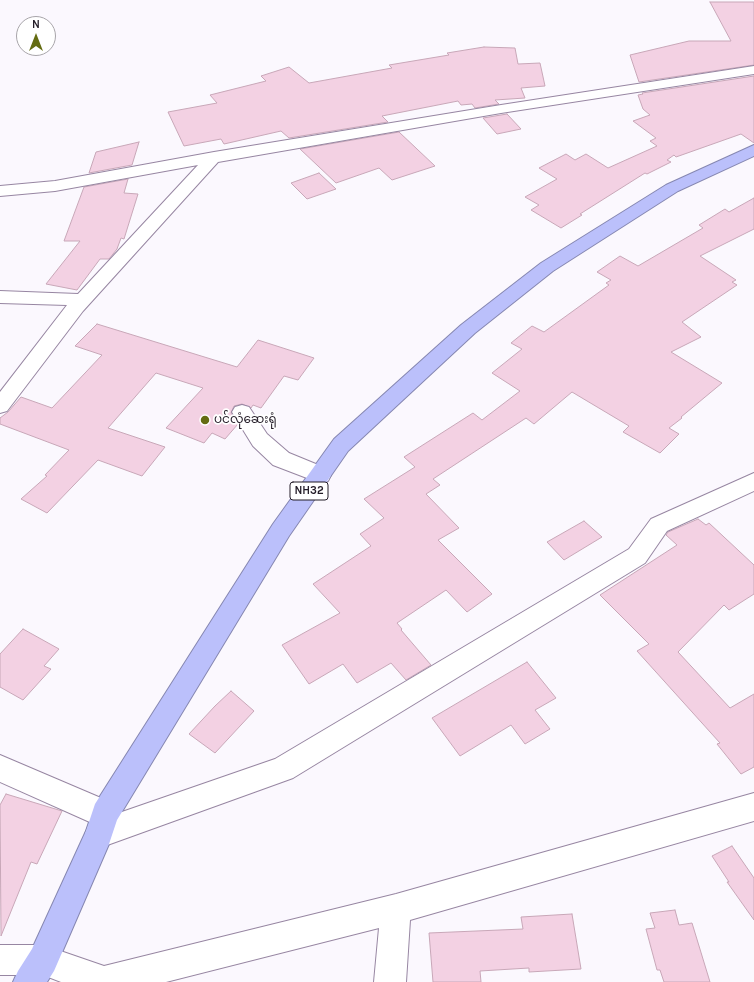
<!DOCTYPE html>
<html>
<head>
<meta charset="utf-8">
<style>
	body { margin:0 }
	#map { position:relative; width:754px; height:982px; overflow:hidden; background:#fbf8fe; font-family:Karla,sans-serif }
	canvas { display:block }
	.north { position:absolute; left:16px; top:16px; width:40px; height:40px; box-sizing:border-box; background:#fff; border:1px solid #a7a4a9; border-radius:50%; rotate:0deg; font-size:11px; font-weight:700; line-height:16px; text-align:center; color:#231c27 }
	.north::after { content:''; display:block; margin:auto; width:14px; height:18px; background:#646c12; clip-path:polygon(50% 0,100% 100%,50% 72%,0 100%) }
</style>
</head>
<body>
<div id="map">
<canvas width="754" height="982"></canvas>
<div class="north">N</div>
</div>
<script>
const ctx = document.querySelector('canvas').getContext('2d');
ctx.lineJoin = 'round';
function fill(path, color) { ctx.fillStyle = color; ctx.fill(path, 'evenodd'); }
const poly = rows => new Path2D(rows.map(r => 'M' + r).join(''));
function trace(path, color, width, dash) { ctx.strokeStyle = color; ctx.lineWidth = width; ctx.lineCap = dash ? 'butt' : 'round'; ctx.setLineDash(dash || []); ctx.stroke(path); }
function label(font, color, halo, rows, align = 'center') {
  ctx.font = font + ' Karla,"Noto Sans Myanmar",sans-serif'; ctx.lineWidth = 3.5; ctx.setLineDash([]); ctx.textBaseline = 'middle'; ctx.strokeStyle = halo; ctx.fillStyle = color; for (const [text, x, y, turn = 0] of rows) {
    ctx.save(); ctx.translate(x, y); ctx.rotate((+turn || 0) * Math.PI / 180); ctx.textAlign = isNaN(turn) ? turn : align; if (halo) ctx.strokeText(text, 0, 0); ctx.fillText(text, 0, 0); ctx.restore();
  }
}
const building = poly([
	[710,2,754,2,754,65,639,82,630,55,689,41,731,41,710,2],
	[484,47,515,48,518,64,540,63,545,86,521,88,525,98,495,100,499,104,475,108,472,104,461,105,458,101,382,116,388,122,289,138,281,131,224,144,221,139,184,146,168,112,217,103,210,95,266,81,261,76,289,67,309,83,392,68,389,65,449,55,447,53,484,47],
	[754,76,754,143,741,134,676,157,674,155,667,160,671,162,647,174,645,173,580,214,582,215,561,228,531,210,539,205,525,197,557,179,539,168,566,154,575,160,586,154,608,168,657,146,650,141,656,138,633,121,650,115,643,109,638,95,643,94,642,93,754,76],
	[507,114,521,129,497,134,483,118,507,114],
	[399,132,435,166,392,180,379,168,336,183,300,149,399,132],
	[139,142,132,165,89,173,96,152,139,142],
	[319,173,336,189,307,199,291,183,319,173],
	[128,179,124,193,138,194,124,239,121,238,117,249,109,259,100,259,77,290,46,284,80,241,64,241,84,187,128,179],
	[754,198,754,229,700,256,736,280,732,282,737,285,682,322,701,337,671,352,722,383,681,417,682,418,669,428,679,434,660,453,623,432,629,426,572,392,534,424,526,418,433,479,440,485,426,494,459,528,438,540,492,594,467,612,446,590,397,623,402,629,401,630,431,665,406,680,391,663,357,683,343,664,309,684,282,645,340,613,313,584,371,546,360,534,384,518,364,499,415,467,404,457,473,413,482,420,520,391,492,373,522,349,511,343,532,326,544,332,609,285,606,283,611,280,597,272,620,256,638,266,703,228,699,225,725,209,729,212,754,198],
	[97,324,237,367,258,340,314,358,298,380,284,376,261,408,253,405,251,408,242,404,234,406,231,413,238,424,225,439,212,433,204,443,166,428,203,388,156,373,108,428,165,447,142,476,98,460,47,513,21,499,47,476,45,475,69,450,0,424,0,418,8,412,21,397,52,408,102,355,75,346,97,324],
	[698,519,706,525,709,523,754,565,754,594,729,610,724,605,678,652,730,708,754,694,754,767,741,774,717,744,720,743,637,651,649,644,600,595,677,545,666,535,668,532,698,519],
	[584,521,602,537,564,560,547,542,584,521],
	[23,629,59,649,44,666,51,669,23,700,0,687,0,654,23,629],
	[527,662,556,698,535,710,550,729,525,744,511,725,460,756,432,718,527,662],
	[231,691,254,711,215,753,189,734,215,706,231,691],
	[6,794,62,811,37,864,31,862,1,936,0,805,6,794],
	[732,846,754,878,754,920,727,882,729,882,712,856,732,846],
	[675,910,679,925,692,923,710,982,664,982,660,970,657,970,646,929,655,928,650,913,675,910],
	[572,914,581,969,529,972,529,968,480,971,481,982,433,982,429,933,523,929,521,917,572,914]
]);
const minor = poly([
	[754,66,754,74,501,113,218,162,83,311,7,411,0,413,0,392,67,305,0,303,0,291,78,294,198,165,55,191,0,196,0,186,55,181,214,152,501,105,754,66],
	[242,405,249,407,267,434,289,453,328,469,331,475,328,481,320,483,273,465,253,446,232,412,235,407,242,405],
	[754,473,754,491,667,531,645,563,293,778,99,848,89,844,85,834,89,824,92,823,0,782,0,755,115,804,119,813,275,759,629,549,651,519,754,473],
	[754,793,754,821,410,920,406,982,374,982,379,928,166,982,61,982,43,975,0,975,0,945,43,945,104,966,396,894,754,793]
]);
const highway = poly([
	[754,145,754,156,678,191,553,271,475,333,348,451,289,536,117,820,109,844,54,971,47,982,13,982,18,971,32,949,86,831,95,804,273,524,334,439,461,325,541,263,666,185,754,145]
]);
const markers = [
	[205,420,5,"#646c12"]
];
const shields = [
	[309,491,38]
];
const shieldNames = [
	["NH32",309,491]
];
const poiNames = [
	["ပင်လုံဆေးရုံ",214,420]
];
fill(building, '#f3d1e3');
trace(building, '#c8a7b8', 1);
trace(minor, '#9786a2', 2);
trace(highway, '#8687b1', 2);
fill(minor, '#fff');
fill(highway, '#bbc0fb');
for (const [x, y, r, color] of markers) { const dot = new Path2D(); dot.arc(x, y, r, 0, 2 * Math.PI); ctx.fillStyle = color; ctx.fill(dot); trace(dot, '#fff', 1.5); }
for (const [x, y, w] of shields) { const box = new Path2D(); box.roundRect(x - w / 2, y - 9, w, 18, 3); ctx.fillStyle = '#fff'; ctx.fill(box); trace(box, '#231c27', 1); }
label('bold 11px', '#231c27', null, shieldNames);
label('12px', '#231c27', '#fff', poiNames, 'left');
</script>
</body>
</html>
